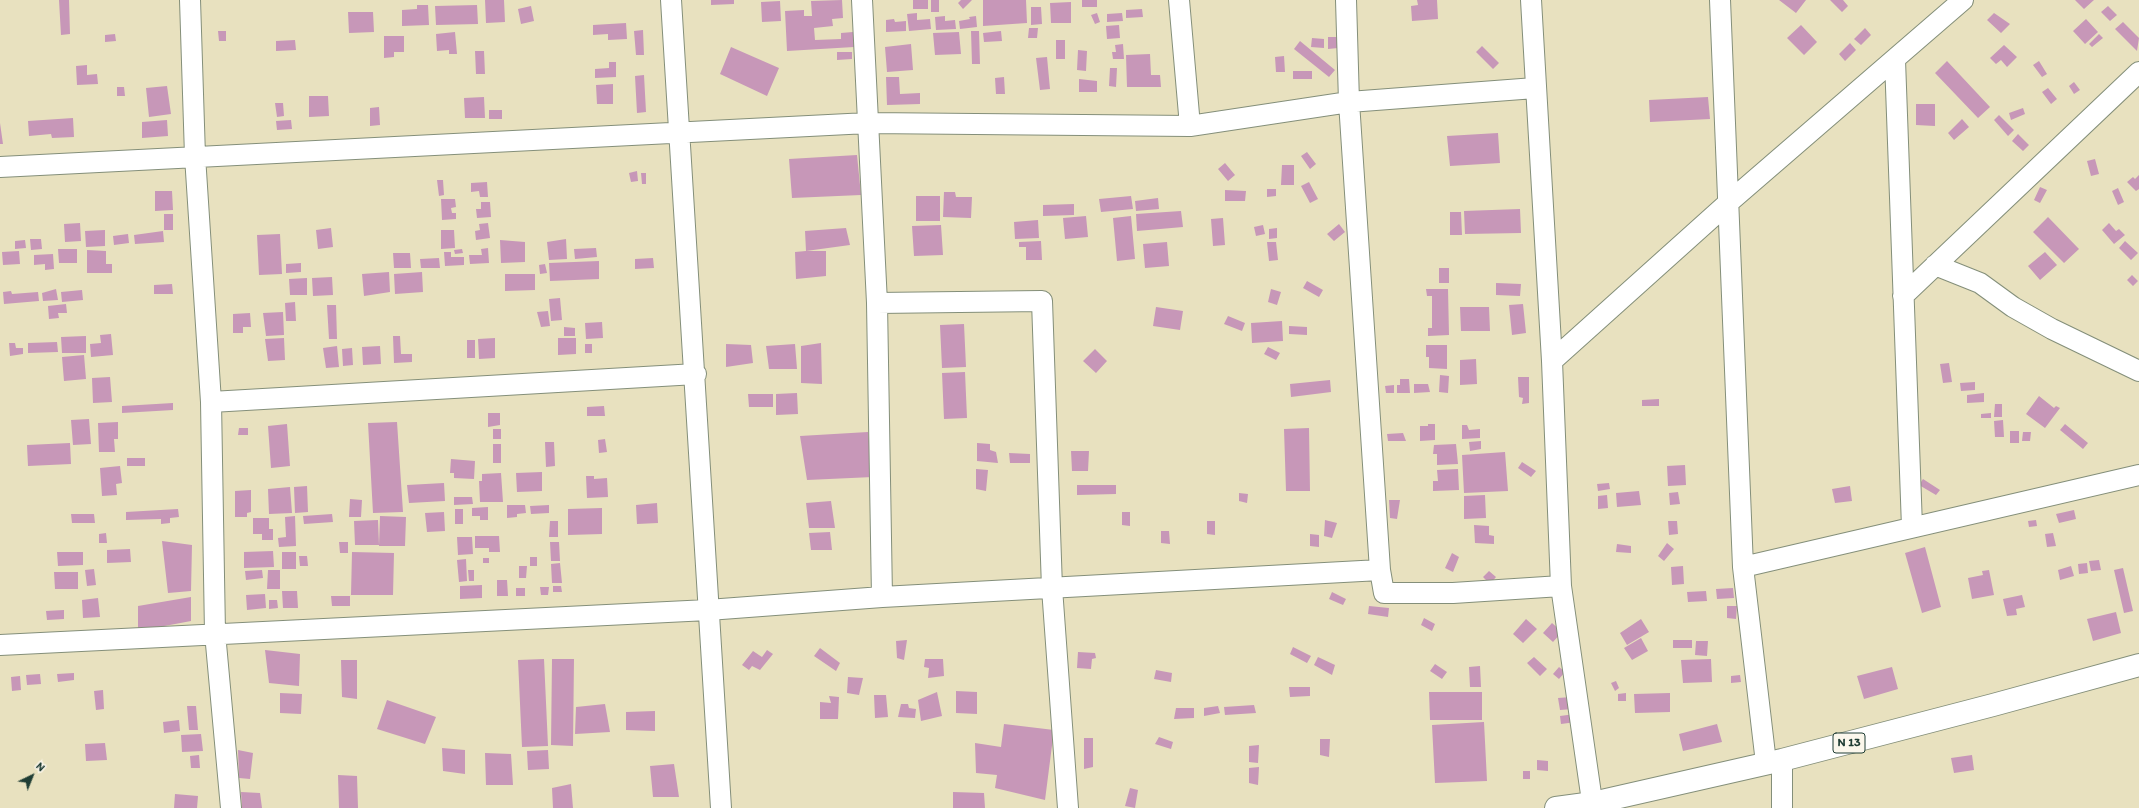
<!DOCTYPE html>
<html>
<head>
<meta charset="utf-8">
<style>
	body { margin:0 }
	#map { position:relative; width:2139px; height:808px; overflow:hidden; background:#e8e1bf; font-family:Itim,sans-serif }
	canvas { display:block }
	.north { position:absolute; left:12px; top:756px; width:40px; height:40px; -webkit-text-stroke:3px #fbf7ec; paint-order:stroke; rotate:43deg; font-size:11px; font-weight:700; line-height:16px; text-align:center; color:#1f3d34 }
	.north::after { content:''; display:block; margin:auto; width:14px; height:18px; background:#1f3d34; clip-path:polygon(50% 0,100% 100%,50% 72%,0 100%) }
</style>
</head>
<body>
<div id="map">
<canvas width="2139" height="808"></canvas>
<div class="north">N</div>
</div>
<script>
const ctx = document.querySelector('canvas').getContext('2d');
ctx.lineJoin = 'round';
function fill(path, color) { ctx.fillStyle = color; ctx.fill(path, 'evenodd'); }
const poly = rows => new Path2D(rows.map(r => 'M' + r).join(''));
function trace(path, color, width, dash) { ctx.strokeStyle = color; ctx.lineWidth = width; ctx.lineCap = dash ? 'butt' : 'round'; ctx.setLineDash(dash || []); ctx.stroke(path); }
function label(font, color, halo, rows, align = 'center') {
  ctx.font = font + ' Itim,sans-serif'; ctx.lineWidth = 3; ctx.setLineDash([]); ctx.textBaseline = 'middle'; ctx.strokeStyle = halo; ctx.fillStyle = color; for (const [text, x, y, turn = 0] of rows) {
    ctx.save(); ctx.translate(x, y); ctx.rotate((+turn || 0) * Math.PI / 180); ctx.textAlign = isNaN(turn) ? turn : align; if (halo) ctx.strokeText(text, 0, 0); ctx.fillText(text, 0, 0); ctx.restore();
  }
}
const building = poly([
	[59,0,69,0,70,34,61,35],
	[485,0,504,0,505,22,486,23],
	[711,0,734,0,734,4,711,5],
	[842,0,843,18,832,19,833,26,814,28,815,40,841,39,841,33,853,32,854,47,787,51,785,11,804,10,804,16,812,16,811,1],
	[913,0,928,0,928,9,913,9],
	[931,0,939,0,939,12,931,12],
	[961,0,972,0,963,9,958,3],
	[983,0,1026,0,1027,23,983,26],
	[1082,0,1097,0,1097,7,1082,7],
	[1417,0,1437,0,1438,19,1412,21,1411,6,1418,5],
	[1779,0,1806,0,1796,13],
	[1830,0,1843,0,1848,6,1842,12],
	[2075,0,2094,0,2084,9],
	[780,1,781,21,762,22,761,2],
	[1071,2,1071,23,1051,23,1050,3],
	[417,5,428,5,429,25,402,26,402,10,417,9],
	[477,5,478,24,436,25,435,6],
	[531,6,534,21,521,24,518,9],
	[2108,6,2117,15,2110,21,2101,12],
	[1031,7,1041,7,1042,24,1031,25],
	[1142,9,1143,17,1126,18,1126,10],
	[348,12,373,12,374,32,349,33],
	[917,13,917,20,930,19,931,29,909,31,907,14],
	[1097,13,1100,22,1095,24,1091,15],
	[1122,13,1123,21,1107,22,1107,14],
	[1994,13,2010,24,2001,33,1987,20],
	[945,16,945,21,955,20,956,29,936,30,935,17],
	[976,16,977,27,960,29,959,21,970,19,969,17],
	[894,19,895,22,906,21,906,31,886,32,886,20],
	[2086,19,2098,32,2085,44,2073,31],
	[2123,22,2139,38,2137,51,2115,29],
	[626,23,627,39,608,40,608,34,593,35,593,25],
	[1119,25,1120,38,1107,39,1106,26],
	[1801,25,1817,42,1804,55,1787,38],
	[1029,28,1038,28,1037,38,1028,38],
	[1865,28,1871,35,1861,45,1854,39],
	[643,30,644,55,636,55,634,31],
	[218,31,226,31,226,41,219,41],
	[971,31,979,31,980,64,972,64],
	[1001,31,1002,41,984,42,983,33],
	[455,32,457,54,449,54,449,50,437,51,436,34],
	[959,32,961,54,935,55,933,33],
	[115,34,116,41,105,42,105,35],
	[2099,34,2103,38,2092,47,2089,44],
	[384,36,404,36,404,52,394,52,394,57,384,58],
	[1328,37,1337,37,1338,48,1328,49],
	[1312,38,1324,39,1324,48,1311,47],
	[295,40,296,50,276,51,276,41],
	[1056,40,1065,40,1065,59,1056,59],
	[1300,41,1335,70,1329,77,1294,49],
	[1850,43,1856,50,1845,61,1839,54],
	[911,44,913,70,887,72,885,47],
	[1123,44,1124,59,1113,59,1112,52,1116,52,1115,45],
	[2004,45,2017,57,2007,67,2001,60,1996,64,1990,58],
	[1482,46,1499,63,1493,69,1476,52],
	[731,47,779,68,767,96,720,74],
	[1078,50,1087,51,1086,71,1077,70],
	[475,51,484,51,485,74,476,74],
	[837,52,852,52,852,59,837,60],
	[1150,54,1151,75,1160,75,1161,87,1127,87,1126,55],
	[1284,56,1285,72,1276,72,1275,57],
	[1047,57,1050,89,1040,90,1036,58],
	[1947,61,1990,107,1978,118,1935,73],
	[2039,61,2047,74,2042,77,2033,65],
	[609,62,616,62,616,77,595,78,595,69,609,68],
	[87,65,87,75,97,74,98,84,77,85,76,66],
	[1110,68,1117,68,1116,87,1109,86],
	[1293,71,1312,71,1312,79,1293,79],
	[644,75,646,112,637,113,635,76],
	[886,77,899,77,900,94,920,93,920,104,887,105],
	[1004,77,1005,94,996,94,995,78],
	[1079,79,1097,81,1097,92,1079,92],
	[2074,82,2080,90,2074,94,2069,86],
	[613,84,613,104,597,104,596,85],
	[167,86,171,114,149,117,146,88],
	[117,87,124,87,125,96,117,96],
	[2048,88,2057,99,2051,104,2042,92],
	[309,96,328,96,329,116,309,117],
	[484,97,485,118,465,118,464,98],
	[1708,97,1710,119,1650,122,1649,100],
	[275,103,283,103,284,116,277,117],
	[1916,104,1935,104,1935,126,1916,125],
	[379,107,380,125,370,126,370,108],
	[2023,108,2025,114,2011,120,2009,113],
	[489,110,502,110,502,119,489,119],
	[1999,115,2014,130,2008,136,1994,120],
	[73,118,74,137,52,138,51,134,29,136,28,121],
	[1962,119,1969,127,1954,140,1948,133],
	[167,120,168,136,142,138,142,122],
	[291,120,292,129,277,130,276,121],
	[0,123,3,144,0,144],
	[1498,133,1500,163,1450,166,1447,136],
	[2018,134,2029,145,2023,151,2012,141],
	[1307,152,1316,164,1310,169,1301,156],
	[857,155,861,195,792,198,789,159],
	[2095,159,2099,174,2091,176,2087,161],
	[1225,163,1235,175,1228,181,1218,169],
	[1282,165,1294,165,1294,185,1281,185],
	[637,171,638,181,631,182,629,173],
	[641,173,646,173,646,184,642,184],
	[2139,175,2139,189,2136,191,2127,182,2133,177,2135,179],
	[437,180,443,180,444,195,439,196],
	[487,182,488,197,480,197,479,191,471,192,471,183],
	[1309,182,1318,199,1310,203,1301,186],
	[2040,187,2047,190,2040,203,2034,200],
	[2118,188,2124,202,2118,205,2112,191],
	[1267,189,1276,189,1276,196,1267,197],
	[1225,190,1246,191,1245,201,1225,201],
	[155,191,172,191,173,210,155,211],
	[944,192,955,192,956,197,972,197,971,218,943,217],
	[916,196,940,196,940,221,916,221],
	[1131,196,1133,209,1101,212,1099,199],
	[1158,198,1159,209,1136,211,1135,201],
	[441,199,455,199,456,207,451,208,452,213,456,213,456,219,442,220],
	[481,202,490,202,491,217,477,218,476,209,481,209],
	[1074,204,1074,215,1043,216,1043,205],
	[1520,209,1521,233,1465,234,1464,211],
	[1181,211,1183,227,1137,231,1136,214],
	[1450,212,1461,212,1462,235,1450,235],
	[164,214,173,214,173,230,164,230],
	[1086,216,1088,237,1065,239,1063,218],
	[1131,216,1135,259,1117,261,1113,218],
	[2048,217,2079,249,2064,263,2033,232],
	[1223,218,1225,245,1213,246,1211,219],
	[1038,220,1039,238,1015,239,1014,222],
	[80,223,81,241,65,242,64,224],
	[488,223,490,238,476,240,475,231,480,230,479,224],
	[2109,223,2116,231,2119,229,2125,235,2114,244,2102,230],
	[1339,224,1345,232,1334,241,1327,234],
	[941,225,943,255,914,256,912,226],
	[1263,225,1265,234,1256,236,1254,227],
	[331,228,333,247,318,249,316,230],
	[846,228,850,245,806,251,805,231],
	[1277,228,1277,238,1269,239,1269,229],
	[105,230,105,246,86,247,85,231],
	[441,230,454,230,455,248,441,249],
	[163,231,164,242,135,244,134,235],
	[128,234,129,243,114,245,113,236],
	[280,234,282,274,259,275,257,235],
	[30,239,41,239,42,249,31,250],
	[566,239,567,259,549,260,547,242],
	[25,240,26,248,15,249,15,241],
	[500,240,525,242,525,262,501,263],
	[1041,241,1042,260,1026,260,1026,247,1019,247,1019,242],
	[2125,241,2138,253,2131,260,2119,248],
	[1167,242,1169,266,1145,268,1143,244],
	[1267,242,1276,242,1278,260,1269,261],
	[488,248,489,263,470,264,469,255,482,255,481,249],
	[596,248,597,257,575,259,574,249],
	[58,249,77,249,77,263,59,263],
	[462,249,463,253,455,254,454,250],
	[87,250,106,251,106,264,112,264,112,273,87,273],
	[19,251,20,264,3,265,2,252],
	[806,251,826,251,826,276,796,279,795,252],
	[444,252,451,252,451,257,464,257,464,265,445,266],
	[2045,252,2057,265,2040,280,2028,266],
	[393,253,410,253,411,268,394,268],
	[53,254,54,269,45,270,45,264,34,265,34,255],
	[439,258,440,268,421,268,420,259],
	[653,258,654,268,635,269,635,259],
	[599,261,599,279,550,281,549,263],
	[301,263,301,272,286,273,286,264],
	[545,264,547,273,540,274,539,265],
	[1439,268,1449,268,1449,283,1439,283],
	[389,272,390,292,364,296,362,274],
	[422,272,423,292,395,294,394,274],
	[505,274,535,274,535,290,505,291],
	[2132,275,2138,281,2133,286,2127,280],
	[332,277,333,295,313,296,312,278],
	[307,278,307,295,290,295,289,279],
	[1307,281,1323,290,1319,297,1303,288],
	[1496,283,1521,284,1520,296,1496,295],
	[172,284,173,294,154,294,154,285],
	[56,289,58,300,43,301,42,293],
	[1271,289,1281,292,1277,305,1268,302],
	[1426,289,1448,289,1449,335,1428,336,1428,328,1432,328,1432,296,1427,296],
	[82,290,83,300,62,302,61,292],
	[11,291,12,294,38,292,39,301,4,304,3,292],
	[560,298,562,320,551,321,549,299],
	[295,302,296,321,286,321,285,303],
	[66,304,67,313,58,313,59,318,49,319,48,306],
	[1523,304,1526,333,1512,335,1509,305],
	[327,305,336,305,337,339,329,339],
	[1156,307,1183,311,1180,330,1153,326],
	[1460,307,1489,307,1490,331,1461,331],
	[548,311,550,326,541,327,537,312],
	[283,312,284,335,266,336,263,313],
	[250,313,251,327,243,327,243,333,233,333,233,314],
	[1228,316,1245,323,1242,331,1224,324],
	[1282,321,1283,341,1252,343,1251,323],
	[602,322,603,338,586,339,585,323],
	[964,324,966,367,942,368,940,325],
	[1289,326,1307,327,1307,335,1289,334],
	[564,327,575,328,575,336,564,336],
	[111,334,113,355,91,357,90,344,101,343,100,335],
	[86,336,86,353,62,353,61,337],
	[393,336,400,336,401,354,412,354,412,362,394,363],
	[284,338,285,360,268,361,265,339],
	[495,338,495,358,479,359,478,339],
	[558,338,576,338,576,354,558,355],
	[467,340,475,340,475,358,467,358],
	[57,342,58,352,28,353,28,343],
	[9,343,15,343,16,348,23,348,23,354,10,356],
	[821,343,822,384,801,383,801,346],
	[585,344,592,344,592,353,585,353],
	[726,344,751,345,753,363,726,367],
	[795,344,797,369,769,369,766,346],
	[1426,345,1447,345,1447,369,1429,368,1429,357,1426,357],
	[337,346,339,367,326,368,323,348],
	[380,346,381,364,363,365,362,347],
	[1268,347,1280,353,1276,360,1264,354],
	[352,348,353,365,343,366,342,349],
	[1095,349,1107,361,1096,373,1083,361],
	[84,355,86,379,64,381,62,357],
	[1476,359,1477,384,1460,385,1460,360],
	[1949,363,1952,382,1943,383,1940,364],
	[965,372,967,418,944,419,942,373],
	[1440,375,1449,376,1448,393,1439,392],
	[110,377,112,402,93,403,92,378],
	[1518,377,1529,377,1529,403,1522,404,1523,398,1519,397],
	[1400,379,1409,379,1410,393,1397,393,1397,385,1400,385],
	[1330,380,1331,392,1291,397,1290,384],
	[1975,382,1975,390,1961,391,1960,383],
	[1414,384,1428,384,1430,392,1414,393],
	[1394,385,1394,393,1386,393,1385,386],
	[797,393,798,414,776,415,776,394],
	[1984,393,1984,402,1967,403,1967,395],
	[748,394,773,394,773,407,749,407],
	[2039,396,2054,408,2056,406,2060,408,2045,428,2026,414],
	[1659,399,1659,406,1642,406,1642,400],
	[173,403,173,410,122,413,122,406],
	[1995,404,2002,404,2002,417,1994,417],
	[604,406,605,416,587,416,587,407],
	[488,413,500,413,500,425,488,427],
	[1991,413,1991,418,1981,418,1981,414],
	[89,419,91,444,73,445,71,420],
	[2003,420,2004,437,1995,437,1994,421],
	[118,422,118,439,114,439,115,452,99,452,98,423],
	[397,422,403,512,373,513,368,423],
	[287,424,290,466,271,468,268,426],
	[1428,424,1435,424,1435,440,1420,441,1420,426,1428,426],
	[2065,424,2088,443,2083,449,2060,430],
	[1462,425,1467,425,1469,430,1480,429,1480,438,1462,439],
	[239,428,248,428,248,435,238,435],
	[1309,428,1310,491,1286,491,1284,429],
	[493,429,501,429,501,439,493,439],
	[2010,431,2019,431,2019,443,2010,443],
	[868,432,873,477,807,480,800,436],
	[2023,432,2031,432,2030,441,2022,441],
	[1403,433,1406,441,1388,441,1387,434],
	[605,439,607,452,599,453,598,440],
	[1481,441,1481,449,1470,451,1469,442],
	[545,442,554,442,555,466,546,467],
	[70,443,71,464,28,466,27,445],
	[977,443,990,444,990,450,996,452,998,463,977,461],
	[493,444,501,444,501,463,493,463],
	[1456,444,1458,464,1437,465,1437,454,1433,454,1434,445],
	[1071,451,1089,451,1088,471,1072,471],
	[1505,452,1508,491,1464,493,1462,455],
	[1009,453,1030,454,1030,463,1010,463],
	[127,458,145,458,145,466,127,466],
	[451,459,475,461,474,479,454,478,454,473,450,473],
	[1522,462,1536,471,1531,477,1518,468],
	[1685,465,1686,485,1668,486,1667,466],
	[120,466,122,483,116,484,117,495,102,496,100,468],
	[976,469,988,470,986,491,976,489],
	[1458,469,1459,490,1433,491,1433,481,1438,481,1437,470],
	[542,472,542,491,517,492,516,473],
	[501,473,503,502,480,502,479,481,482,481,482,474],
	[586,476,594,476,594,479,607,478,608,497,587,498],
	[1923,479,1940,490,1936,495,1919,485],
	[444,483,445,501,409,503,407,485],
	[1609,483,1610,489,1598,491,1597,484],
	[1077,485,1116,485,1116,494,1077,495],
	[307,486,308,512,295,513,294,487],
	[1850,486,1852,501,1835,503,1832,489],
	[290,487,292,513,269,514,268,489],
	[251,490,251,512,247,513,247,517,235,517,235,491],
	[1639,491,1641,505,1617,507,1616,493],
	[1678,492,1680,504,1670,505,1669,493],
	[1239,493,1248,494,1247,503,1239,501],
	[1485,495,1486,518,1464,519,1464,496],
	[1607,495,1608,508,1598,509,1598,496],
	[454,497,472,497,473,504,454,505],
	[350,499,362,500,361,517,349,517],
	[1389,500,1400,500,1397,519,1390,518],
	[831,501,835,528,809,528,806,503],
	[657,503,658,523,637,524,636,505],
	[507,505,525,505,526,513,517,514,517,517,507,518],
	[549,505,549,513,531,514,530,506],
	[488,507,488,520,480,520,480,516,472,516,472,508],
	[602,508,602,534,568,535,568,509],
	[178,509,179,517,170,518,170,523,161,524,161,519,126,520,126,512],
	[455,509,463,509,463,524,455,524],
	[2074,510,2076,519,2059,523,2056,514],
	[444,512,445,531,427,532,425,513],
	[1122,512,1130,512,1130,526,1122,525],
	[71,514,94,514,95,523,72,523],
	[332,514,333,522,304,524,303,516],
	[295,516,296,546,279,547,278,538,286,537,285,517],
	[380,516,406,517,405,546,379,546],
	[253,518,269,518,269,529,273,529,273,540,262,540,262,534,253,534],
	[378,520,379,545,355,545,354,521],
	[1325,520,1337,523,1332,538,1324,536],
	[2036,520,2037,526,2029,527,2028,521],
	[550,521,558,521,558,537,549,537],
	[1207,521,1215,521,1215,535,1207,534],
	[1668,521,1677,521,1678,534,1669,535],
	[1474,525,1489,526,1489,535,1494,536,1494,544,1475,543],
	[1161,531,1169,531,1170,544,1161,543],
	[830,532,832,550,811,550,809,533],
	[106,533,107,543,99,543,99,534],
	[2053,533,2056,546,2047,547,2045,534],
	[1310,534,1319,535,1319,547,1310,546],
	[475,536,499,536,500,552,489,552,489,548,475,548],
	[457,537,472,537,473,554,458,555],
	[162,541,192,545,191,591,168,593],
	[339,542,348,542,348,553,340,553],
	[550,542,559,542,560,561,551,561],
	[1667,543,1674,549,1664,561,1658,556],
	[1617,544,1631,546,1631,553,1616,552],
	[1925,547,1941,607,1922,613,1905,553],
	[130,549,131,562,107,563,107,550],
	[273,551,274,567,244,568,244,552],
	[57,552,83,552,83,565,58,566],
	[282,552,296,552,296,569,282,569],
	[352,552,394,553,393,595,351,595],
	[1452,553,1459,557,1453,572,1445,568],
	[299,556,307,556,308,566,300,566],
	[530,557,537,557,537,566,530,566],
	[483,558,489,558,489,563,483,563],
	[466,559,467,581,459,582,457,560],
	[2099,560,2101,570,2091,571,2089,561],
	[560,563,562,583,552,583,551,564],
	[2087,563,2088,573,2079,574,2078,564],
	[519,566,527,566,526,578,519,578],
	[1683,566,1684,584,1672,585,1671,567],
	[2071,566,2074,576,2060,580,2058,570],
	[2123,568,2133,611,2124,613,2114,570],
	[94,569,96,585,87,586,85,570],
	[262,570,263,578,246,580,245,571],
	[268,570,280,570,280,589,267,589],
	[468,570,474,570,474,581,469,581],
	[1989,570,1994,595,1972,599,1968,578,1983,575,1982,571],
	[1489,571,1496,577,1490,584,1483,577],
	[54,572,78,572,78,589,55,589],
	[497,580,507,580,508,596,497,596],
	[482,585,482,598,460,599,460,586],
	[553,586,561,586,562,592,553,592],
	[540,587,549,587,548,595,541,595],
	[516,588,525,588,525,596,516,596],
	[1733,588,1734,598,1717,599,1716,589],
	[282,591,297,591,298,608,283,608],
	[1706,591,1707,601,1688,602,1687,592],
	[1332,592,1346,599,1343,605,1329,599],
	[265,594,266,608,247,610,246,595],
	[2022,595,2025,607,2016,609,2017,615,2007,616,2003,599],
	[331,596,350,596,350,606,332,606],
	[191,597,191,621,138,631,138,606],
	[98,598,100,617,83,618,82,600],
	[269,600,277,600,278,608,269,609],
	[1369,606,1389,608,1388,617,1368,614],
	[1727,606,1737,606,1736,619,1727,618],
	[64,610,64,619,47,620,46,611],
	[2116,612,2121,633,2093,641,2087,619],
	[1424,618,1435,624,1432,631,1421,625],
	[1526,619,1537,629,1523,643,1513,634],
	[1641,619,1649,632,1627,645,1620,633],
	[1552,623,1562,632,1553,642,1543,633],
	[1641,638,1648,651,1632,660,1624,648],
	[907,640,904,660,897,658,896,641],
	[1673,640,1692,640,1692,648,1673,648],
	[1696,641,1708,641,1707,656,1695,655],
	[1293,647,1311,656,1307,663,1290,654],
	[820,648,840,663,836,671,814,656],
	[265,650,300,654,299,686,269,683],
	[767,650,773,654,760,670,752,666,749,670,742,665,753,651,762,657],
	[1078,652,1095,653,1096,658,1092,659,1091,669,1077,668],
	[1318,657,1335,665,1332,675,1314,665],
	[1534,657,1547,669,1540,676,1527,663],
	[544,659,548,746,522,747,518,660],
	[552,659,574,659,573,746,551,745],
	[925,659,943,659,944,676,928,678,929,668,924,667],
	[1711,659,1712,682,1683,683,1681,660],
	[341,660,357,660,357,699,342,697],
	[1435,664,1447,672,1442,679,1430,671],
	[1480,666,1481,687,1470,687,1469,667],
	[1559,667,1565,672,1559,679,1553,674],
	[1892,667,1898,689,1864,699,1857,676],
	[1156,670,1172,673,1171,682,1154,679],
	[74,673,74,680,58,682,57,674],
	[40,674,41,684,27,685,26,675],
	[1740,675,1741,682,1731,683,1731,676],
	[20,676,21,690,12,691,11,677],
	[848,677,863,678,859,695,847,693],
	[1616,681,1619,688,1615,691,1611,683],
	[1289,687,1310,687,1310,696,1290,697],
	[103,690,104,709,96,710,94,691],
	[956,691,977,692,977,714,956,713],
	[937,692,942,716,921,721,918,700],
	[1429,692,1482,692,1482,720,1430,720],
	[280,693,302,694,301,714,280,713],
	[1626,693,1626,701,1618,701,1618,694],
	[1670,693,1670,712,1635,713,1634,694],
	[874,695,886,695,888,717,875,718],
	[829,696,839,697,838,719,820,719,820,702,831,703],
	[1571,697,1573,709,1560,710,1558,698],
	[387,700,436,717,425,744,377,729],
	[605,704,610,732,575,734,576,707],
	[901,704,908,704,909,708,916,709,915,718,898,717],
	[1254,705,1256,713,1225,715,1224,707],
	[187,706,196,706,198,730,189,730],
	[1218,706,1220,713,1204,716,1204,708],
	[1176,708,1194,708,1194,718,1174,719],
	[655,711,655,731,626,730,626,712],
	[1575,714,1576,722,1561,724,1560,716],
	[179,720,180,731,164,733,163,722],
	[1484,722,1487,781,1435,783,1432,725],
	[1004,724,1054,730,1045,800,995,788,997,775,976,773,975,743,1001,747],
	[1717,724,1722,742,1683,751,1679,734],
	[201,734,203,751,182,752,181,735],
	[1159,737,1173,742,1171,749,1155,744],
	[1084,738,1093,738,1093,767,1084,769],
	[1320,739,1330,739,1329,757,1320,755],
	[105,743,107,760,86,761,85,744],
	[1259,745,1258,763,1249,762,1249,746],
	[442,748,465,750,465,774,443,771],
	[238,750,253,753,250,779,239,778],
	[548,750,549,769,528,770,527,751],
	[485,753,511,754,513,785,486,785],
	[199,755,200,768,191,768,190,756],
	[1972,755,1974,770,1954,773,1951,758],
	[1537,760,1548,761,1548,771,1537,770],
	[674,764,679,797,653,797,650,766],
	[1259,767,1258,785,1249,783,1249,768],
	[1523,771,1530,771,1530,779,1523,779],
	[338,775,357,776,358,808,339,808],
	[571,784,573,808,553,808,552,788],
	[1130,788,1138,790,1135,808,1125,806],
	[241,792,260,793,262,808,242,808],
	[953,792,984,793,985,808,953,808],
	[175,794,198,796,197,808,174,808]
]);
const minor = poly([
	[190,0,195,156,211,402,215,633,231,808],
	[671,0,721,808],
	[862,0,877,303,882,597],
	[1179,0,1190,126],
	[1346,0,1349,102,1380,570],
	[1531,0,1552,361,1561,586,1593,808],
	[1720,0,1743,567,1766,763],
	[1895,60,1912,527],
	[0,167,868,123,1190,126,1349,102,1535,88],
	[1935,265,1980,283,2013,307,2052,329,2139,371],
	[1903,296,2139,72],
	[877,303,1042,301,1052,588,1068,808],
	[1552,361,1728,203,1963,0],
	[211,402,696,374],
	[1743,567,2139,475],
	[0,645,708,610,882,597,1380,570,1384,593,1453,593,1561,586],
	[1782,760,1782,808]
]);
const major = poly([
	[1556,808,1593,803,1782,760,1993,705,2139,665]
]);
const shields = [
	[1849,743,32]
];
const shieldNames = [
	["N 13",1849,743]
];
fill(building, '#c797b8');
trace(minor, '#848f7a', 22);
trace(major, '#848f7a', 24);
trace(minor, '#fff', 20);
trace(major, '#fff', 22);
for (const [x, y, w] of shields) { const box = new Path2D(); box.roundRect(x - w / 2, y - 10, w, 20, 3); ctx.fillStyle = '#fbf7ec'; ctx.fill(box); trace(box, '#1f3d34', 1); }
label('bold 12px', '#1f3d34', null, shieldNames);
</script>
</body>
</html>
